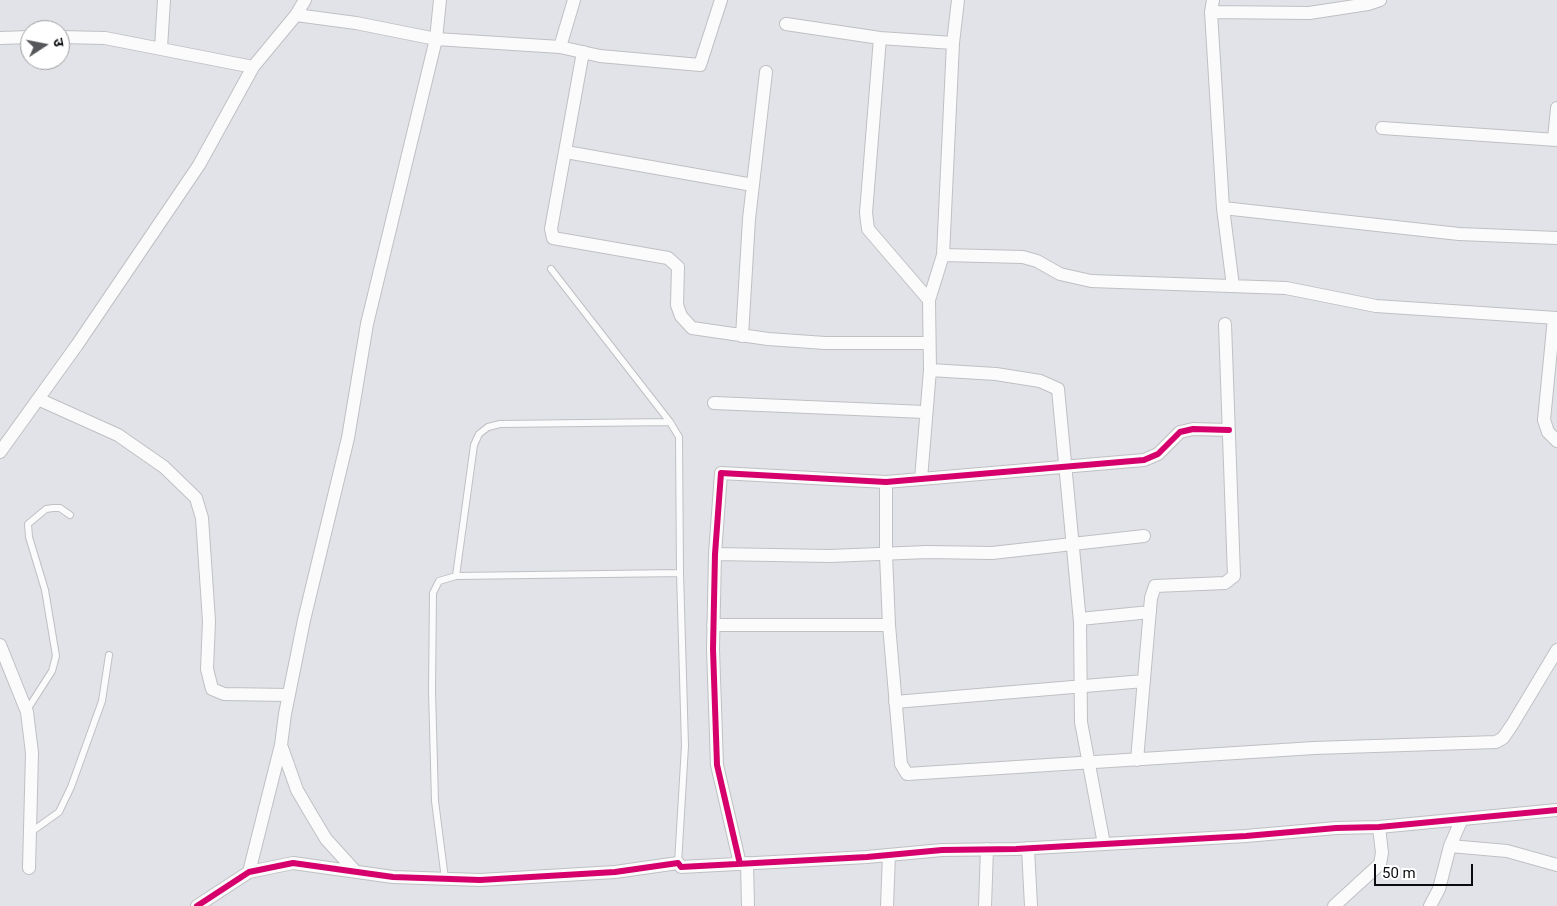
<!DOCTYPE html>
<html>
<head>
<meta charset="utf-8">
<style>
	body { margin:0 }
	#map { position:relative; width:1557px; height:906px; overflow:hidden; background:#e2e3e8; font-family:Roboto,"Noto Sans Devanagari",sans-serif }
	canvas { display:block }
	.north { position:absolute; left:20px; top:20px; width:50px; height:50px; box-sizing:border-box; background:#fff; border:1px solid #9d9e9f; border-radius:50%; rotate:79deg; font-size:14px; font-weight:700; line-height:20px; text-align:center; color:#0b0c0f }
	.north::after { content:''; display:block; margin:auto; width:18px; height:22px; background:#56575b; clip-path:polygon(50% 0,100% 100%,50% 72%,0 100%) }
	.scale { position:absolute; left:1374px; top:864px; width:99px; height:22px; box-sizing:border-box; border:2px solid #0b0c0f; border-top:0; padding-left:6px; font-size:15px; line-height:18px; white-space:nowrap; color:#0b0c0f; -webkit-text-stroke:4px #fff; paint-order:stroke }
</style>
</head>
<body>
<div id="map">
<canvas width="1557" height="906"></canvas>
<div class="north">उ</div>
<div class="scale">50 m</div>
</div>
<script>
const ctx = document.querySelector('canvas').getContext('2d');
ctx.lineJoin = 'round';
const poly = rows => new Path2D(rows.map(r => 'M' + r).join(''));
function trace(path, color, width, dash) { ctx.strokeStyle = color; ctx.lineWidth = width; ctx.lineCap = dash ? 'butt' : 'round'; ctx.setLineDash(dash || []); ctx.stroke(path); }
const lane = poly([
	[551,269,670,422,679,437,680,573],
	[456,576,474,445,479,434,488,427,500,424,670,422],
	[27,710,52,671,56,656,45,590,29,537,28,524,46,509,53,508,60,508,70,515],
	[31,832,59,812,71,787,102,701,109,655],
	[445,879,435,801,432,691,433,593,439,581,456,576,680,573,685,746,678,863]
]);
const street = poly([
	[1213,0,1211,12,1223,208,1233,286],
	[1211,12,1309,13,1368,4,1380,0],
	[296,15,356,23,436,39,560,47,600,56,700,65,721,0],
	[786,24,880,38,953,43],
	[0,38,30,37],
	[880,38,866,213,868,229,929,300],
	[560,47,574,0],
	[161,48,164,0],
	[583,52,551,229,553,238,668,258,678,267,677,305,681,316,692,328,768,339,825,343,929,343],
	[253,67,296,15,305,0],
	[1382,128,1557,140],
	[1554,139,1557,108],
	[566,152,753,185],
	[1223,208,1459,234,1557,238],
	[943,255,1023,257,1037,261,1060,274,1091,281,1286,288,1376,306,1557,318],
	[1554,318,1544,420,1548,432,1557,441],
	[742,336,749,219,766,72],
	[930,370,996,374,1040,381,1058,389,1080,622,1081,722,1104,844],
	[38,399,118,435,164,467,196,498,202,518,209,621,207,669,212,689,224,694,289,695],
	[714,403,925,412],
	[0,452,77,345,199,165,253,67,105,38,60,37],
	[921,479,930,370,929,300,943,255,953,43,958,0],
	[886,482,886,555,889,625,901,764,907,774,1314,748,1496,742,1503,738,1512,725,1557,650],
	[715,554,830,556,927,552,992,553,1144,536],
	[1080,619,1150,612],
	[713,625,889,625],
	[0,645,27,712,32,753,29,868],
	[895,702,1144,681],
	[1137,760,1151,598,1155,586,1225,583,1234,576,1225,324],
	[1450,846,1507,851,1557,865],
	[1028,848,1031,906],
	[747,863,748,906],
	[740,864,717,765,713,649,715,554,721,473,886,482,921,479,1144,460,1158,454,1180,432,1193,429,1229,430],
	[249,872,281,745],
	[356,872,326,839,311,814,297,790,281,745,285,714,304,620,348,438,367,324,436,39,440,0],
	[197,906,249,872,293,863,393,877,480,880,615,872,678,863,681,867,867,857,942,850,1016,849,1246,836,1336,828,1379,827,1557,810],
	[887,906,889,855],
	[985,906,987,849],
	[1334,906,1380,864,1382,853,1379,827],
	[1430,906,1439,889,1450,846,1461,821]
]);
const cycleway = poly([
	[740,864,717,765,713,649,715,554,721,473,886,482,921,479,1144,460,1158,454,1180,432,1193,429,1229,430],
	[197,906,249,872,293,863,393,877,480,880,615,872,678,863,681,867,867,857,942,850,1016,849,1246,836,1336,828,1379,827,1557,810]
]);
trace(lane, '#bfc0c3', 8);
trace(street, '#bfc0c3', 14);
trace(lane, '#fbfbfc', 6);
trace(street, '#fbfbfc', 12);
trace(cycleway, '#d6006c', 6);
</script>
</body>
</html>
